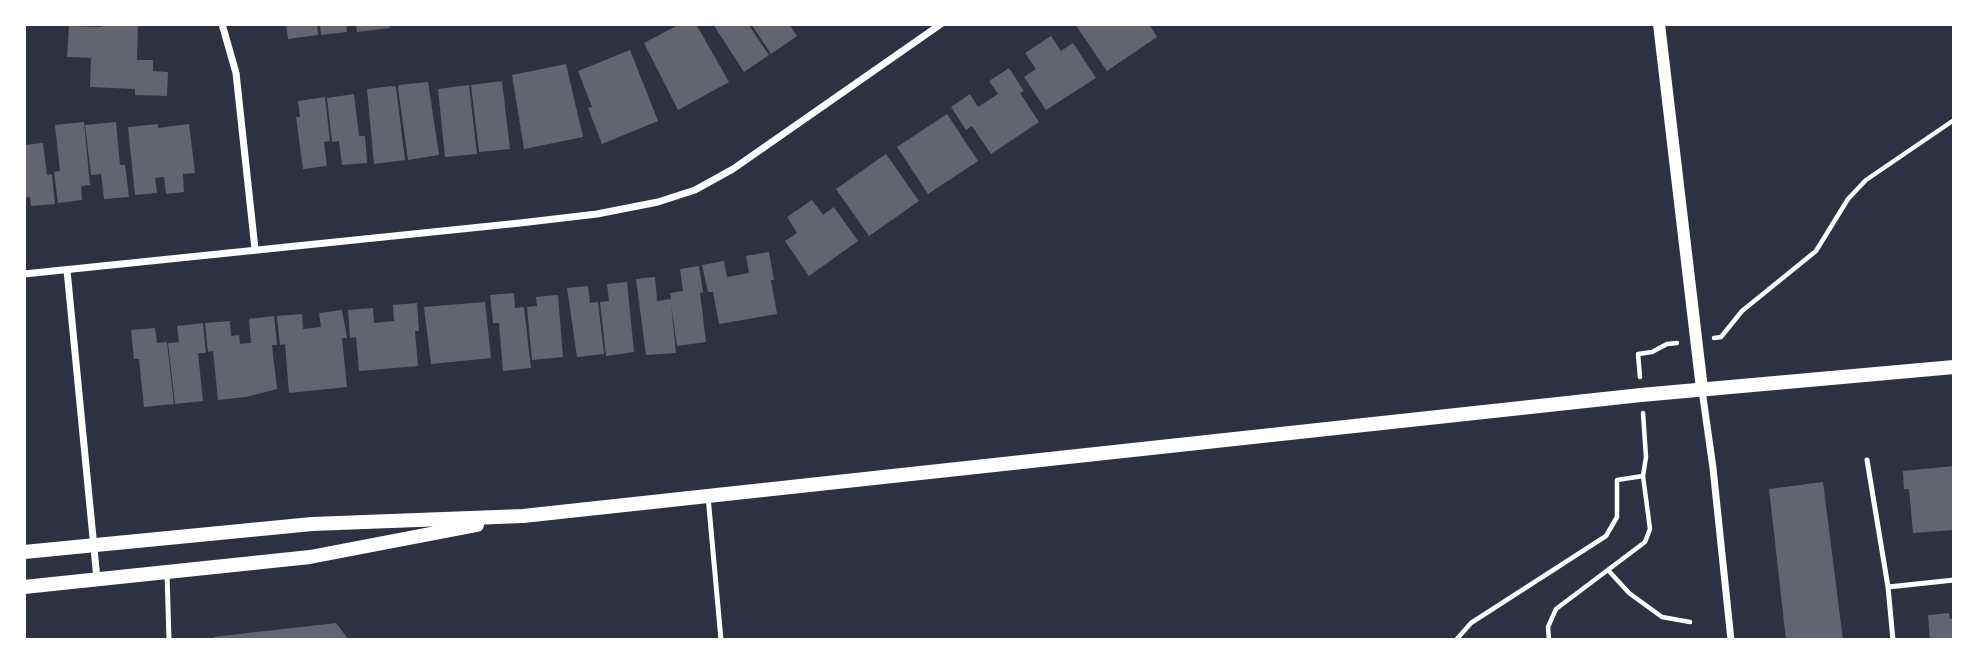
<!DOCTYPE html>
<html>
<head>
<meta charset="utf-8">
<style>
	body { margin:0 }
	#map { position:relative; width:1978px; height:664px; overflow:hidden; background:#2d3142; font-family:"Public Sans",sans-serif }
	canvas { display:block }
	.frame { position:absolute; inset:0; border:26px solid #fff; pointer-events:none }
</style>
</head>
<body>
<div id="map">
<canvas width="1978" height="664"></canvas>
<div class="frame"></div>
</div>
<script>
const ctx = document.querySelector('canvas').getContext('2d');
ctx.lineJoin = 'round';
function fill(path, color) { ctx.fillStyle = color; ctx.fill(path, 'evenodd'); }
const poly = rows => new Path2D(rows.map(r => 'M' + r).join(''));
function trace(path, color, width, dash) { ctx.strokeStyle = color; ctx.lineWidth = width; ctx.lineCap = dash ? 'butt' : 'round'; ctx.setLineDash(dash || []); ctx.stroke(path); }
const building = poly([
	[286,24,317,24,318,35,288,39],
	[320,24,346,24,347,32,321,35],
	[356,24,389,24,390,28,357,32],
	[680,24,696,24,729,82,678,110,644,43],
	[713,24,748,24,769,55,744,72],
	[751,24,789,24,797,36,771,54],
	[1075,24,1149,24,1157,37,1107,71],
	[101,25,138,26,137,60,153,60,153,71,168,72,167,96,135,95,135,89,90,87,91,58,67,57,69,26,101,27],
	[1051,36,1061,51,1073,43,1096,78,1046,110,1024,77,1036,69,1025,53],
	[630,50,658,121,602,144,588,108,592,107,578,71],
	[566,64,583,137,524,149,512,75],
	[1009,68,1024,91,1020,93,1039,122,991,154,972,126,966,130,951,107,970,94,978,107,998,94,989,81],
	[502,81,510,149,479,152,471,85],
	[428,82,439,155,408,160,398,88,399,85],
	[469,85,477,154,445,157,438,89],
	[392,86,396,87,405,160,374,164,367,89],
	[354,94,359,136,365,136,367,163,342,165,339,141,332,142,327,98],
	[325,97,330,141,324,142,327,166,303,169,296,117,300,117,298,101],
	[947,114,978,161,928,194,897,147],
	[84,122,90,185,81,186,82,200,58,203,54,172,60,171,55,125],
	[116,122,120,165,125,165,129,197,104,199,101,174,91,175,85,125],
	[158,124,158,128,189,124,195,173,183,174,184,192,166,194,164,177,155,178,157,193,135,195,128,127],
	[43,143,47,175,52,174,55,204,31,206,30,197,24,198,24,145],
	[886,154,919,201,869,236,836,189],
	[812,200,823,215,834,207,858,241,809,276,785,241,797,233,787,217],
	[769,252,774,280,771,280,777,314,719,324,713,292,708,292,702,265,724,261,727,277,749,273,746,256],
	[699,266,703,292,700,293,706,342,677,346,671,304,676,353,646,355,636,279,655,277,657,301,671,299,670,293,683,291,680,269],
	[627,282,634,352,606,356,600,302,609,301,607,284],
	[588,286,590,303,598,302,604,354,577,357,567,288],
	[514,293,515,308,524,307,531,368,503,371,499,323,493,323,490,295],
	[556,295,558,295,563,357,532,360,527,307,537,306,536,297],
	[485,302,491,358,431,364,424,307],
	[417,303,419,331,415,331,418,366,359,371,356,337,350,338,348,310,373,308,374,323,394,321,393,305],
	[342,310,347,338,342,338,347,387,289,393,285,344,280,345,277,316,302,314,303,329,321,327,319,313],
	[274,316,277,345,272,345,277,389,246,397,218,400,213,351,208,352,205,323,230,321,231,336,239,335,240,344,251,343,249,319],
	[203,323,206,353,198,353,203,401,175,404,168,343,179,342,177,326],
	[155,328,157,343,167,342,174,404,144,407,139,359,134,359,131,330],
	[1954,466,1954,530,1913,533,1909,489,1904,489,1903,471],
	[1823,482,1843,640,1786,640,1769,489],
	[1949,613,1950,619,1954,618,1954,640,1930,640,1928,615],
	[336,623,349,640,213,640,213,637]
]);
const path = poly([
	[1714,338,1721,337,1742,311,1816,251,1848,199,1866,180,1954,120],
	[1640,377,1638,354,1652,352,1667,344,1677,343],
	[1608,570,1629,593,1662,617,1690,622],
	[1456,640,1471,623,1606,536,1617,517,1617,480,1643,476,1646,457,1643,413],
	[1549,640,1548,627,1556,609,1645,542,1650,529,1643,476]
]);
const service = poly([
	[1867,460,1888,587,1893,640],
	[708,496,721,640],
	[167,573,169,640],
	[1888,587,1954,580]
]);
const minor = poly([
	[222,24,236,73,255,249],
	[67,270,97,579],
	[24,274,520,223,597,214,658,202,695,190,733,169,941,24],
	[1702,390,1713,468,1731,640]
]);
const tertiary = poly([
	[1659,24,1702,389]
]);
const secondary = poly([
	[24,552,312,524,523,516,1641,395,1954,367],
	[24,587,310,557,477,525]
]);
fill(building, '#626471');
trace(path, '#fff', 4.5);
trace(service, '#fff', 5);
trace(minor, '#fff', 7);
trace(tertiary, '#fff', 12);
trace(secondary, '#fff', 14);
</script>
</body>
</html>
